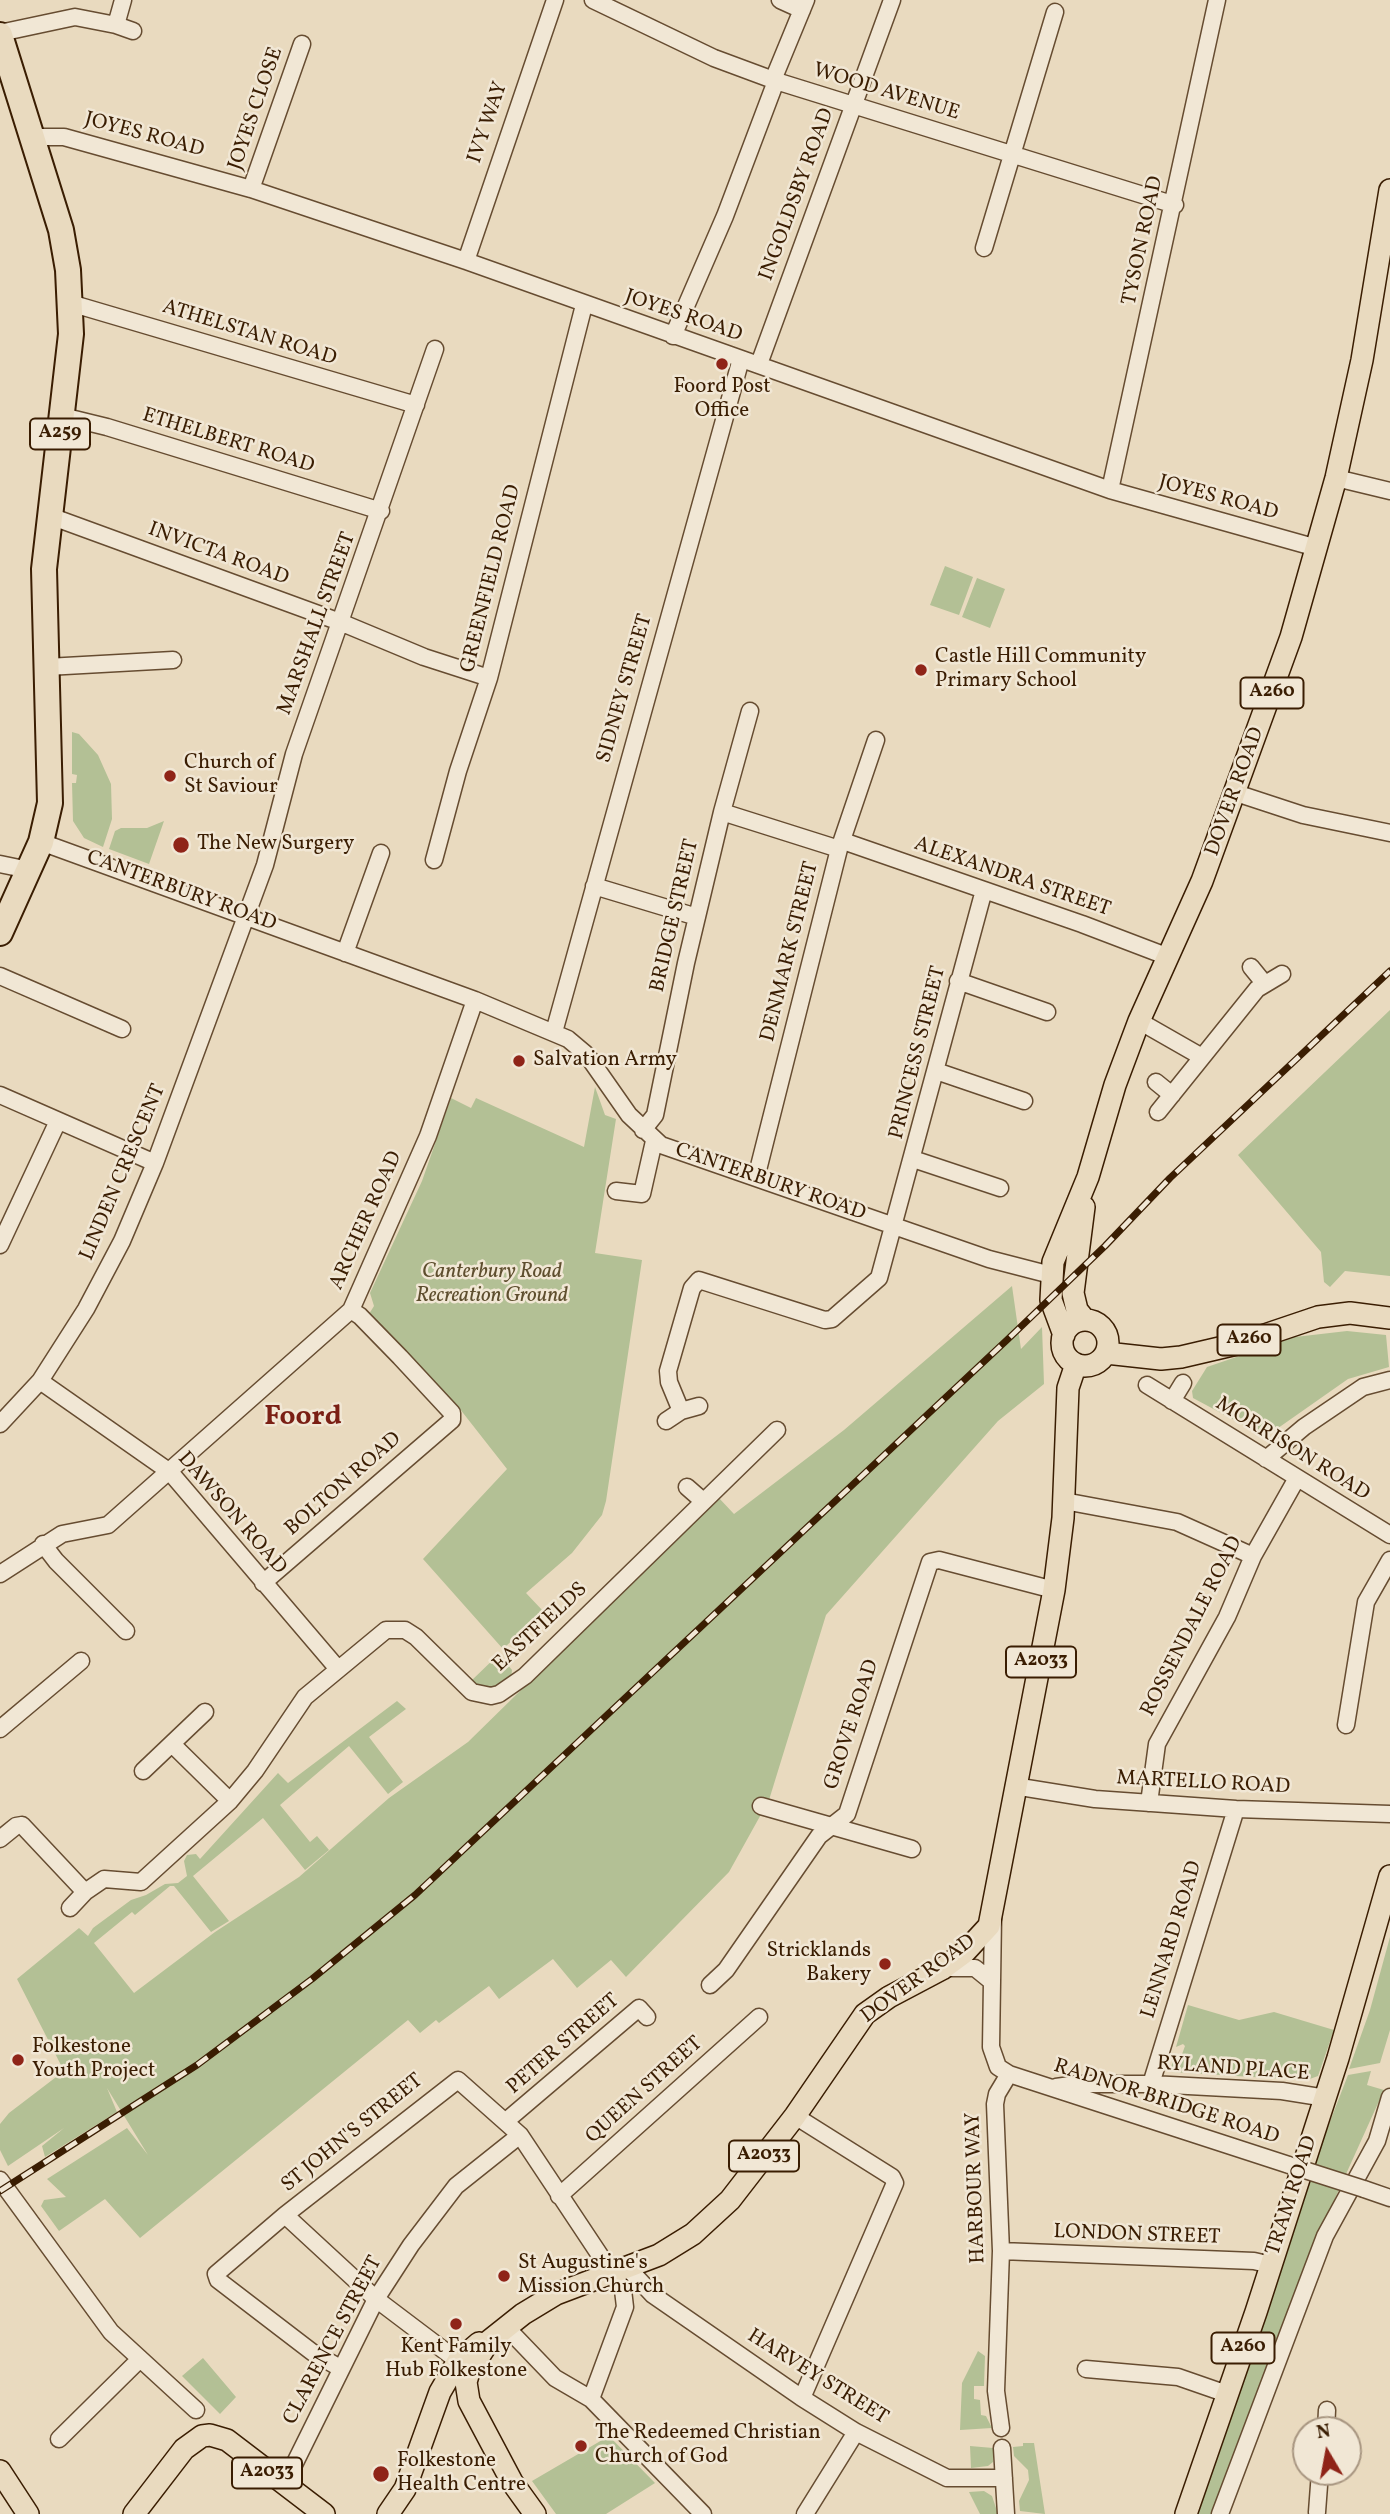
<!DOCTYPE html>
<html>
<head>
<meta charset="utf-8">
<style>
	body { margin:0 }
	#map { position:relative; width:1390px; height:2514px; overflow:hidden; background:#e9dabf; font-family:Vollkorn,serif }
	canvas { display:block }
	.north { position:absolute; left:1292px; top:2416px; width:70px; height:70px; box-sizing:border-box; background:#f1e7d5; border:2px solid #a89681; border-radius:50%; rotate:350deg; font-size:19px; font-weight:700; line-height:28px; text-align:center; color:#3a1d02 }
	.north::after { content:''; display:block; margin:auto; width:24px; height:32px; background:#8f2418; clip-path:polygon(50% 0,100% 100%,50% 72%,0 100%) }
</style>
</head>
<body>
<div id="map">
<canvas width="1390" height="2514"></canvas>
<div class="north">N</div>
</div>
<script>
const ctx = document.querySelector('canvas').getContext('2d');
ctx.lineJoin = 'round';
function fill(path, color) { ctx.fillStyle = color; ctx.fill(path, 'evenodd'); }
const poly = rows => new Path2D(rows.map(r => 'M' + r).join(''));
function trace(path, color, width, dash) { ctx.strokeStyle = color; ctx.lineWidth = width; ctx.lineCap = dash ? 'butt' : 'round'; ctx.setLineDash(dash || []); ctx.stroke(path); }
function label(font, color, halo, rows, align = 'center') {
  ctx.font = font + ' Vollkorn,serif'; ctx.lineWidth = 5; ctx.setLineDash([]); ctx.textBaseline = 'middle'; ctx.strokeStyle = halo; ctx.fillStyle = color; for (const [text, x, y, turn = 0] of rows) {
    ctx.save(); ctx.translate(x, y); ctx.rotate((+turn || 0) * Math.PI / 180); ctx.textAlign = isNaN(turn) ? turn : align; if (halo) ctx.strokeText(text, 0, 0); ctx.fillText(text, 0, 0); ctx.restore();
  }
}
const green = poly([
	[945,566,973,577,959,615,930,605],
	[977,578,1005,589,990,628,962,617],
	[72,732,79,734,98,755,111,784,112,819,103,847,84,838,73,821,72,783,76,783,77,775,72,774],
	[164,821,149,864,109,849,115,831,121,828,147,828],
	[1390,1010,1390,1276,1345,1271,1330,1287,1324,1282,1321,1252,1238,1155],
	[595,1087,605,1115,616,1119,595,1253,642,1260,606,1501,602,1515,572,1553,526,1593,543,1611,503,1649,423,1559,507,1469,456,1404,369,1314,374,1306,370,1293,422,1181,451,1098,471,1108,476,1098,584,1147],
	[1012,1286,1021,1349,1042,1327,1044,1384,998,1421,826,1615,769,1800,729,1872,626,1977,611,1960,577,1988,553,1959,499,1999,489,1986,439,2023,436,2020,420,2033,408,2020,140,2238,105,2199,59,2231,41,2206,44,2200,66,2197,47,2179,127,2128,148,2155,107,2088,117,2112,45,2157,42,2146,64,2128,8,2166,0,2150,0,2124,9,2113,64,2071,17,1979,79,1928,88,1936,93,1928,131,1900,146,1895,165,1884,178,1883,187,1876,184,1861,187,1855,196,1854,200,1859,278,1773,288,1783,397,1701,406,1709,369,1737,403,1782,388,1794,349,1746,280,1805,310,1842,317,1836,329,1850,305,1870,263,1818,193,1876,229,1921,211,1932,174,1886,170,1886,135,1915,132,1912,94,1943,134,1993,215,1932,299,1877,389,1798,468,1742,718,1497,734,1514,844,1430],
	[1347,1331,1386,1335,1389,1367,1348,1379,1271,1433,1262,1435,1193,1398,1192,1391,1207,1367,1295,1337],
	[499,1654,512,1670,511,1679,492,1689,475,1685,471,1681],
	[1390,1937,1390,2030,1380,2063,1349,2069,1370,2010],
	[1188,2005,1239,2020,1274,2012,1334,2030,1318,2076,1307,2080,1306,2075,1302,2080,1171,2072,1173,2055,1181,2057,1185,2046,1183,2044,1176,2047],
	[1371,2071,1367,2085,1384,2090,1318,2236,1271,2355,1215,2514,1195,2514,1305,2186,1348,2075],
	[978,2351,985,2356,984,2386,974,2386,974,2399,980,2400,981,2415,986,2416,992,2428,960,2430,962,2383],
	[203,2358,236,2397,220,2414,182,2376],
	[609,2436,655,2483,606,2514,556,2514,532,2481],
	[1023,2443,1034,2443,1045,2514,1020,2511,1019,2501,1029,2480,1028,2470,1014,2456,1013,2447,1023,2446],
	[970,2446,993,2448,993,2462,988,2466,971,2468],
	[984,2491,992,2496,998,2514,980,2514,969,2492]
]);
const minor = poly([
	[123,0,116,25,133,31],
	[593,0,714,58,776,81,1175,205],
	[780,0,802,10],
	[0,33,75,17,116,25],
	[773,80,806,0],
	[33,137,64,137,251,189,466,261,1110,490,1317,548],
	[251,189,302,44],
	[984,248,1055,12],
	[466,261,555,0],
	[70,303,416,405],
	[673,336,725,216,776,81],
	[759,364,892,0],
	[62,416,107,427,381,511],
	[1336,478,1390,491],
	[1110,490,1217,0],
	[50,516,340,622,424,657,489,678],
	[47,667,173,660],
	[1236,793,1303,815,1390,833],
	[722,812,839,849],
	[843,841,1082,924,1166,956],
	[41,842,475,1000,568,1039,587,1055,629,1115,661,1145,989,1259,1051,1275],
	[434,860,458,771,489,678,584,305],
	[0,864,29,870],
	[594,886,697,917],
	[345,953,381,853],
	[1251,967,1264,983],
	[0,976,122,1029],
	[958,981,1047,1012],
	[1139,1021,1202,1057],
	[554,1032,741,359],
	[936,1071,1024,1101],
	[1156,1082,1172,1095],
	[0,1095,155,1163],
	[1158,1112,1257,989,1282,974],
	[643,1130,655,1115,686,963,722,812,750,711],
	[913,1159,1000,1188],
	[756,1178,839,849,876,740],
	[616,1191,642,1194,654,1141],
	[0,1245,58,1121],
	[40,1381,170,1472,338,1669],
	[1147,1385,1390,1535],
	[1172,1401,1183,1383],
	[681,1411,669,1382,668,1371,692,1288,699,1280,825,1320,832,1319,879,1278,984,890],
	[666,1421,681,1411,699,1406],
	[0,1424,40,1381,86,1309,122,1241,155,1163,265,865,294,754,435,349],
	[1266,1459,1304,1427,1363,1387,1390,1380],
	[687,1487,703,1501],
	[1064,1501,1177,1522,1253,1556],
	[43,1544,56,1561,126,1631],
	[0,1574,62,1534,108,1525,351,1310,428,1136,475,1000],
	[263,1583,452,1420,452,1413,400,1357,360,1316,351,1310],
	[1346,1725,1366,1602,1390,1560],
	[0,1729,81,1661],
	[172,1744,230,1801],
	[143,1771,205,1712],
	[1014,1786,1095,1799,1236,1809,1390,1814],
	[1149,1803,1157,1744,1227,1617,1253,1556,1297,1478],
	[761,1806,912,1849],
	[0,1839,16,1826,22,1825,85,1892,104,1879,141,1882,230,1801,255,1771,305,1697,386,1630,405,1630,416,1637,472,1692,491,1696,499,1694,525,1676,777,1430],
	[70,1908,85,1892],
	[993,1917,991,2047,998,2067,1009,2074,1289,2165],
	[944,1968,975,1968,991,1981],
	[710,1985,726,1970,819,1836,847,1814,930,1562,939,1560,1054,1590],
	[1151,2084,1236,1809],
	[1056,2087,1078,2084,1151,2084,1282,2091,1326,2098],
	[795,2116,892,2177,895,2183,802,2398],
	[506,2121,639,2008,647,2017],
	[0,2180,111,2332,196,2410],
	[1364,2189,1390,2198],
	[559,2196,759,2017],
	[285,2215,376,2299,458,2361],
	[1001,2251,1254,2261,1271,2265],
	[627,2267,653,2295,802,2398,856,2432,947,2478,1004,2478],
	[507,2328,555,2378,591,2399,703,2514],
	[340,2368,312,2352,218,2280,216,2274,285,2215,458,2080,520,2135,623,2290,625,2307,591,2399],
	[1086,2369,1178,2377,1227,2394],
	[1001,2428,996,2391,1001,2251,995,2104,997,2094,1009,2074],
	[1326,2430,1327,2410],
	[59,2439,139,2360],
	[1002,2448,1006,2514],
	[284,2485,376,2299,411,2245,456,2186,520,2135],
	[1317,2512,1320,2472],
	[805,2514,856,2432],
	[1220,2514,1325,2236,1377,2141,1390,2097]
]);
const major = poly([
	[1084,1207,1073,1293,1077,1310,1085,1320],
	'1062 1343a23 23 0 1 1 46 0a23 23 0 1 1-46 0Z',
	[1064,1335,1051,1300,1053,1262,1088,1177,1115,1085,1139,1021,1202,881,1291,637,1336,478,1362,360,1390,190],
	[1106,1353,1161,1359,1181,1357,1241,1343,1318,1317,1350,1313,1390,1318],
	[0,2471,28,2514],
	[134,2514,184,2449,202,2436,210,2435,227,2440,324,2514],
	[388,2514,405,2489,440,2392,458,2361,479,2343],
	[535,2514,512,2482,469,2401,466,2382,469,2372,489,2341,523,2314,556,2294,659,2255,693,2234,730,2200,795,2116,865,2014,889,1997,942,1969,965,1952,989,1926,1054,1590,1063,1518,1068,1388,1076,1364],
	[1186,2514,1256,2312,1338,2058,1390,1876]
]);
const highway = poly([
	[0,35,61,230,68,270,71,334,44,569,50,803,41,842,0,933]
]);
const rail = poly([
	[0,2191,197,2065,312,1979,415,1895,1008,1339,1105,1246,1170,1178,1390,971]
]);
const minorBridge = poly([
	[1289,2165,1364,2189]
]);
const markers = [
	[722,364,7,"#8f2418"],
	[921,670,7,"#8f2418"],
	[170,776,7,"#8f2418"],
	[181,845,9,"#8f2418"],
	[519,1061,7,"#8f2418"],
	[885,1964,7,"#8f2418"],
	[18,2060,7,"#8f2418"],
	[504,2276,7,"#8f2418"],
	[456,2324,7,"#8f2418"],
	[581,2446,7,"#8f2418"],
	[381,2474,9,"#8f2418"]
];
const shields = [
	[60,434,60],
	[1272,693,63],
	[1249,1340,63],
	[1041,1662,70],
	[764,2156,70],
	[1243,2348,63],
	[267,2473,70]
];
const shieldNames = [
	["A259",60,434],
	["A260",1272,693],
	["A260",1249,1340],
	["A2033",1041,1662],
	["A2033",764,2156],
	["A260",1243,2348],
	["A2033",267,2473]
];
const streetNames = [
	["WOOD AVENUE",886,93,17],
	["JOYES CLOSE",257,109,-71],
	["IVY WAY",489,123,-71],
	["JOYES ROAD",144,136,15],
	["INGOLDSBY ROAD",798,195,-70],
	["TYSON ROAD",1144,241,-78],
	["JOYES ROAD",683,317,19],
	["ATHELSTAN ROAD",249,334,17],
	["ETHELBERT ROAD",228,442,17],
	["JOYES ROAD",1218,499,15],
	["INVICTA ROAD",218,555,20],
	["GREENFIELD ROAD",492,579,-76],
	["MARSHALL STREET",318,624,-70],
	["SIDNEY STREET",626,689,-74],
	["DOVER ROAD",1236,792,-70],
	["ALEXANDRA STREET",1012,878,19],
	["CANTERBURY ROAD",181,892,20],
	["BRIDGE STREET",676,916,-77],
	["DENMARK STREET",791,952,-76],
	["PRINCESS STREET",919,1053,-76],
	["LINDEN CRESCENT",124,1173,-67],
	["CANTERBURY ROAD",770,1183,19],
	["ARCHER ROAD",367,1221,-66],
	["MORRISON ROAD",1292,1450,32],
	["BOLTON ROAD",344,1485,-41],
	["DAWSON ROAD",231,1514,49],
	["ROSSENDALE ROAD",1193,1627,-63],
	["EASTFIELDS",541,1628,-43],
	["GROVE ROAD",853,1725,-72],
	["MARTELLO ROAD",1203,1784,3],
	["LENNARD ROAD",1173,1940,-73],
	["DOVER ROAD",919,1980,-36],
	["PETER STREET",564,2045,-41],
	["RYLAND PLACE",1233,2070,4],
	["QUEEN STREET",645,2091,-42],
	["RADNOR BRIDGE ROAD",1166,2103,18],
	["ST JOHN'S STREET",353,2134,-39],
	["HARBOUR WAY",977,2188,-92],
	["TRAM ROAD",1293,2196,-72],
	["LONDON STREET",1137,2236,2],
	["CLARENCE STREET",334,2341,-62],
	["HARVEY STREET",817,2378,32]
];
const poiNames = [
	["Foord Post",722,388,"center"],
	["Office",722,412,"center"],
	["Castle Hill Community",935,658],
	["Primary School",935,682],
	["Church of",184,764],
	["St Saviour",184,788],
	["The New Surgery",197,845],
	["Salvation Army",533,1061],
	["Stricklands",871,1952,"right"],
	["Bakery",871,1976,"right"],
	["Folkestone",32,2048],
	["Youth Project",32,2072],
	["St Augustine's",518,2264],
	["Mission Church",518,2288],
	["Kent Family",456,2348,"center"],
	["Hub Folkestone",456,2372,"center"],
	["The Redeemed Christian",595,2434],
	["Church of God",595,2458],
	["Folkestone",397,2462],
	["Health Centre",397,2486]
];
const parkNames = [
	["Canterbury Road",492,1273],
	["Recreation Ground",492,1297]
];
const districtNames = [
	["Foord",303,1419]
];
fill(green, '#b3c095');
trace(minor, '#664c31', 19);
trace(major, '#3a1d02', 24);
trace(highway, '#3a1d02', 28);
trace(minor, '#f1e7d5', 16);
trace(major, '#e9dabf', 21);
trace(highway, '#e9dabf', 24);
trace(rail, '#3a1d02', 7);
trace(rail, '#f1e7d5', 4.5, [13]);
trace(minorBridge, '#664c31', 19, []);
trace(minorBridge, '#f1e7d5', 16);
for (const [x, y, r, color] of markers) { const dot = new Path2D(); dot.arc(x, y, r, 0, 2 * Math.PI); ctx.fillStyle = color; ctx.fill(dot); trace(dot, '#f1e7d5', 2.5); }
for (const [x, y, w] of shields) { const box = new Path2D(); box.roundRect(x - w / 2, y - 15.5, w, 31, 5); ctx.fillStyle = '#f1e7d5'; ctx.fill(box); trace(box, '#3a1d02', 2); }
label('bold 19px', '#3a1d02', null, shieldNames);
label('21px', '#3a1d02', '#f1e7d5', streetNames);
label('21px', '#3a1d02', '#f1e7d5', poiNames, 'left');
label('italic 21px', '#5e4e2e', '#f1e7d5', parkNames);
label('bold 28px', '#7a1f14', '#f1e7d5', districtNames);
</script>
</body>
</html>
